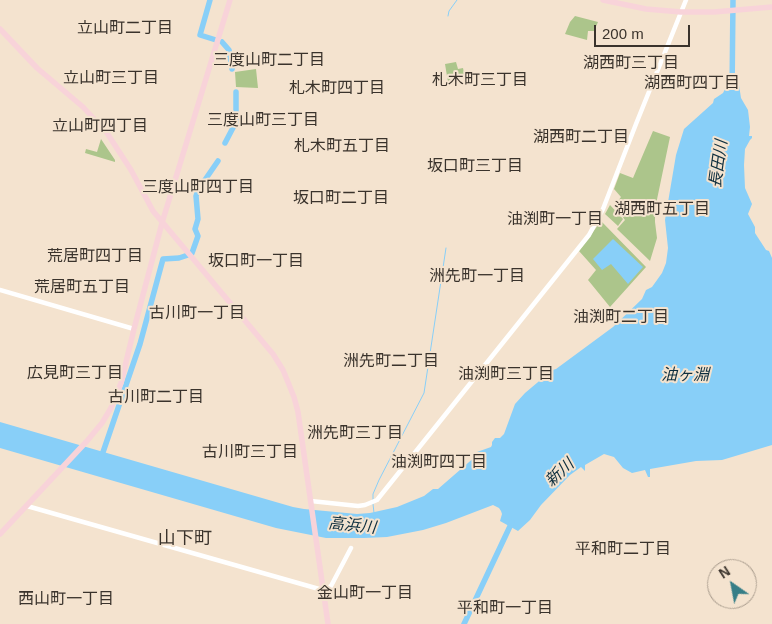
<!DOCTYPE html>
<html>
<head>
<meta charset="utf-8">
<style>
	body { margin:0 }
	#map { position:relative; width:772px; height:624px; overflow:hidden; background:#f4e3cf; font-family:Helvetica,sans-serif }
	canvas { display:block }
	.north { position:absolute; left:707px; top:559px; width:50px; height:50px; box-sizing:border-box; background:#f4e3cf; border:1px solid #aa9d8e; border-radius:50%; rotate:327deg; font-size:14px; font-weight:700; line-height:20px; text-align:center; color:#3a332c }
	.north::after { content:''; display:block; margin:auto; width:18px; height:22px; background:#367e87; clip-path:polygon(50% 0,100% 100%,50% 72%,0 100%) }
	.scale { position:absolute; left:594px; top:25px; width:96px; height:22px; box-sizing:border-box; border:2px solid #3a332c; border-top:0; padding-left:6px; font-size:15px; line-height:18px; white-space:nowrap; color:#3a332c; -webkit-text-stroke:4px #f4e3cf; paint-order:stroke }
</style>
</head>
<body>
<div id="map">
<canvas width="772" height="624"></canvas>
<div class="north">N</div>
<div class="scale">200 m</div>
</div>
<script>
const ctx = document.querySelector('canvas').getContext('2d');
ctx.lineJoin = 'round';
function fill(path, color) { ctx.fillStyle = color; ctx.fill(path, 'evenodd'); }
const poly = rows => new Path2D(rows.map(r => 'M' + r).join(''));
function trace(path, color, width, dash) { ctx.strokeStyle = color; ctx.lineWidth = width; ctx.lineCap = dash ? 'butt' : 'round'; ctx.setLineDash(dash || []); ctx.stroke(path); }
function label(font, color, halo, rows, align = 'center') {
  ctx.font = font + ' Helvetica,"Noto Sans JP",sans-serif'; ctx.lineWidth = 4; ctx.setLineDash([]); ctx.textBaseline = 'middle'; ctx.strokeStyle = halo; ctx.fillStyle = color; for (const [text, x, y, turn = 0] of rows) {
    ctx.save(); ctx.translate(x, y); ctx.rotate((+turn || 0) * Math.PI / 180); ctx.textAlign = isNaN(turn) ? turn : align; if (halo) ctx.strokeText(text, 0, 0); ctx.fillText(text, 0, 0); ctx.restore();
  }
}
const green = poly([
	[575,16,598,22,594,31,588,31,587,40,565,34,570,22],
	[456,62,458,69,463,68,465,78,448,82,445,64],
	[256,69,258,88,236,87,235,72],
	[653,131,670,137,655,209,655,222,657,238,650,261,617,229,625,220,614,206,621,197,614,189,620,173,633,178],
	[101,139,115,160,115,162,85,153,86,149,97,152],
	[610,205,623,219,618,226,605,214],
	[601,221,646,267,610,307,588,280,596,270,579,251]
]);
const water = poly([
	[739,85,741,98,748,110,750,127,749,136,752,136,752,138,750,140,745,149,744,165,745,188,752,204,748,214,755,227,755,233,766,250,769,251,772,258,772,445,722,460,696,461,650,469,650,477,648,477,645,470,632,473,623,468,614,457,604,454,585,465,585,471,581,467,570,475,541,505,530,520,518,531,500,521,502,514,501,511,499,508,493,505,446,523,423,530,387,537,364,538,326,538,276,528,0,448,0,422,293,507,304,509,357,514,370,513,397,507,424,496,433,489,438,489,476,456,477,452,491,447,492,445,492,442,495,438,500,438,504,434,515,404,525,393,544,377,545,372,547,370,549,371,556,369,613,327,642,299,646,290,652,287,662,273,666,263,668,248,665,220,676,155,684,129,713,103,714,99,723,93,726,87],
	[613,239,643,267,628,284,611,264,602,270,593,259]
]);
const stream = poly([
	[448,16,449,11,457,0],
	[373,500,373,494,379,480,424,393,446,248],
	[373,504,374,513]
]);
const river = poly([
	[210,0,200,35,216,40],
	[222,42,229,50,232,69],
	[732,94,733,0],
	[225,143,236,122,236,92],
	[192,253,198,236,195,229,198,219,196,196,198,190,218,161],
	[101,458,140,344,163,259,179,258,188,255],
	[464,624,512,522]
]);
const minor = poly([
	[0,290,134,329],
	[311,501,358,506,365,505,377,500,589,235,603,209,636,124,686,0],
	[27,506,319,589,324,590,331,586,351,548]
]);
const major = poly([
	[603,0,646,9,681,12,714,12,772,7],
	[0,29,37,68,83,107,107,133,131,170,153,211,273,354,283,370,294,397,298,412,328,624],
	[0,534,87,441,102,423,111,408,121,383,134,329,162,223,230,0]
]);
const neighbourhoodNames = [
	["立山町二丁目",125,29],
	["三度山町二丁目",269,61],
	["湖西町三丁目",631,64],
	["立山町三丁目",111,79],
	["札木町三丁目",480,81],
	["湖西町四丁目",692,84],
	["札木町四丁目",337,89],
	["三度山町三丁目",263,121],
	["立山町四丁目",100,127],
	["湖西町二丁目",581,138],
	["札木町五丁目",342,147],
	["坂口町三丁目",475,167],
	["三度山町四丁目",198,188],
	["坂口町二丁目",341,199],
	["湖西町五丁目",662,210],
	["油渕町一丁目",555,220],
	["荒居町四丁目",95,257],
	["坂口町一丁目",256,262],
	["洲先町一丁目",477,277],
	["荒居町五丁目",82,288],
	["古川町一丁目",197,314],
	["油渕町二丁目",621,318],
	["洲先町二丁目",391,362],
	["広見町三丁目",75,374],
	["油渕町三丁目",506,375],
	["古川町二丁目",156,398],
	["洲先町三丁目",355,434],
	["古川町三丁目",250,453],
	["油渕町四丁目",439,463],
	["平和町二丁目",623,550],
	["金山町一丁目",365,594],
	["西山町一丁目",66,600],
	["平和町一丁目",505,609]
];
const waterNames = [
	["長田川",719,164,-82],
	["油ヶ淵",685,376],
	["新川",560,473,-43],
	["高浜川",352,526,6]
];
const quarterNames = [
	["山下町",185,539]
];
fill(green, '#acc58b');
fill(water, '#88cff8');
trace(stream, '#88cff8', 1);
trace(river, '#88cff8', 5.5);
trace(minor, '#fff', 4.5);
trace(major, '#f8d3d9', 5.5);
label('16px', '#3a332c', '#f4e3cf', neighbourhoodNames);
label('italic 16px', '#0d2e3e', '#f4e3cf', waterNames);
label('18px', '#3a332c', '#f4e3cf', quarterNames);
</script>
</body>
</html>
